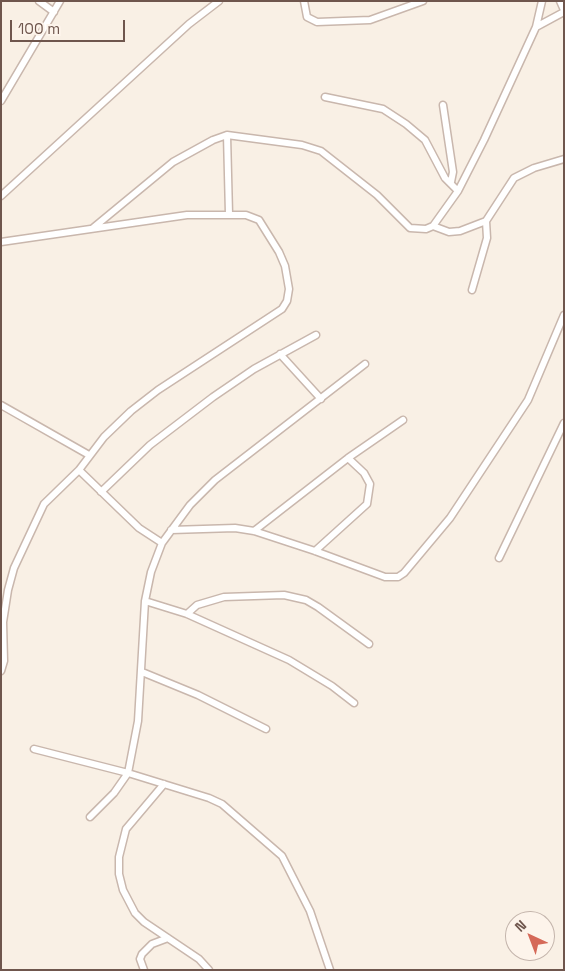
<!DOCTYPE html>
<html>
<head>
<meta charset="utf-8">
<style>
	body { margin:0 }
	#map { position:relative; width:565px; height:971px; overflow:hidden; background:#f9f0e5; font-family:"Space Grotesk",sans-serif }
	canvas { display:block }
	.frame { position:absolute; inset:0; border:2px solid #6f564d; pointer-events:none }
	.north { position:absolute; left:505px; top:911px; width:50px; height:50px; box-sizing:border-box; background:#fdf4eb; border:1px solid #c4b5ac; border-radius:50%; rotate:317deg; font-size:14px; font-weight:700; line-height:20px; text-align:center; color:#6f564d }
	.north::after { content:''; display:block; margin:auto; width:18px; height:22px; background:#d56958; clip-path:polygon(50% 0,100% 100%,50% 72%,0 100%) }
	.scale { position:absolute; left:10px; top:20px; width:115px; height:22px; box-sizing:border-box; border:2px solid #6f564d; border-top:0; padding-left:6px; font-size:15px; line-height:18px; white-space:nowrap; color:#6f564d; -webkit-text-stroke:4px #fdf4eb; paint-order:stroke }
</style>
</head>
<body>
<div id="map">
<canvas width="565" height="971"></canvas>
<div class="frame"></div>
<div class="north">N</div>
<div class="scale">100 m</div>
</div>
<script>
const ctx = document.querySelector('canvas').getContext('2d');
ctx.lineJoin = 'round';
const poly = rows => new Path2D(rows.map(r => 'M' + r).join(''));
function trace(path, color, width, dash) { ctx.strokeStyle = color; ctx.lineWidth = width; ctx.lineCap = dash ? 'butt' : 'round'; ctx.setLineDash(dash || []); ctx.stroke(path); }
const minor = poly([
	[39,1,54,12],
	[304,1,307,17,317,22,370,20,423,1],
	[560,1,564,10],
	[564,12,536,27,484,140,458,191,433,226,449,232,460,231,486,221,514,178,534,168,564,159],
	[536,27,542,1],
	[325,97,383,109,406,124,425,140,445,178,458,191],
	[1,101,60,1],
	[443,105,453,172,451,182],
	[227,135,229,214],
	[1,196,189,24,219,1],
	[93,228,173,162,213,140,227,135,302,145,321,151,377,195,410,228,426,229,433,226],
	[1,242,187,215,246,215,259,220,279,252,285,266,289,289,287,301,282,309,158,390,131,411,104,437,79,470,44,504,14,568,8,590,3,622,4,661,1,671],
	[472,290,487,238,486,221],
	[280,354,321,399],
	[1,405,89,455],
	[79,470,139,528,162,543],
	[101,492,150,445,213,397,254,369,316,335],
	[171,530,235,528,254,531,315,551,385,577,398,577,404,573,450,518,528,400,564,315],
	[254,531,348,458,403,420],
	[315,551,367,504,370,484,364,473,348,458],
	[499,558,564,423],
	[145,601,187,614,289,660,332,686,354,703],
	[187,614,197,605,224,597,284,595,306,600,318,607,369,644],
	[142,672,198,695,266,729],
	[34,749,128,773,209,798,222,804,282,856,310,911,330,970],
	[164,784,126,829,119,857,119,874,123,890,135,913,144,922,199,959,209,970],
	[90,817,114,793,128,773,138,721,145,601,151,572,162,543,190,505,215,480,365,364],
	[144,970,140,959,142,954,152,944,168,938]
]);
trace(minor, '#c9b7ad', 9);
trace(minor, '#fff', 6);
</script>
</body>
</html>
